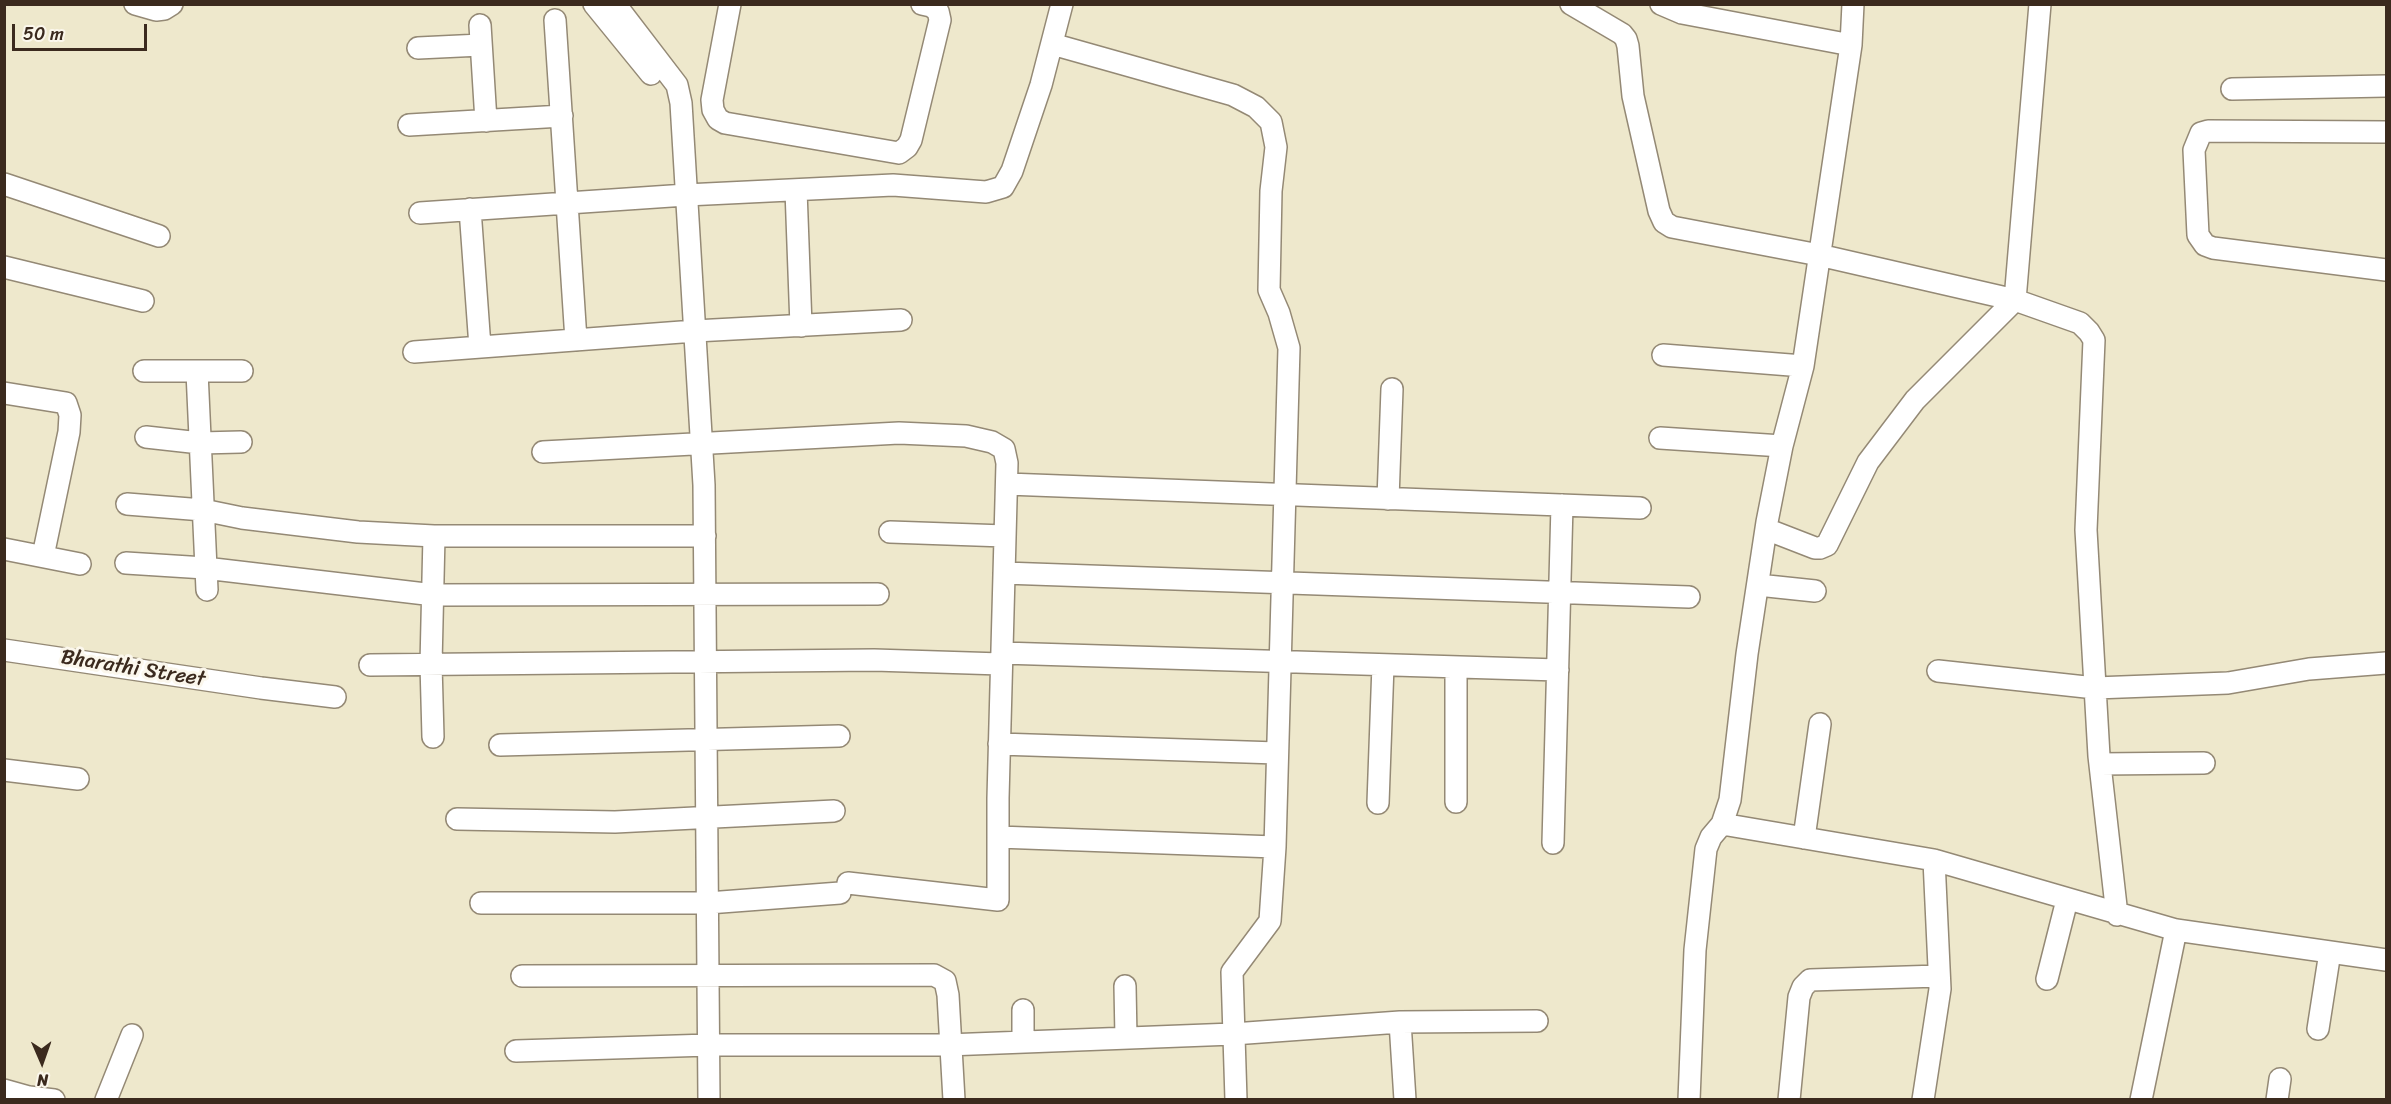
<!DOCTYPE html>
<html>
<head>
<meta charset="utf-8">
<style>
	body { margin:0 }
	#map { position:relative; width:2391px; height:1104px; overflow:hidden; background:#eee8cc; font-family:Sriracha,sans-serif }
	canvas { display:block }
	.frame { position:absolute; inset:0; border:6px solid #3b2a1e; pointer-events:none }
	.north { position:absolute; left:12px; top:1032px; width:60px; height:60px; -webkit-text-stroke:4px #fbf7ec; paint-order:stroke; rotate:178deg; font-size:16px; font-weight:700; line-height:24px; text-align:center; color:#3b2a1e }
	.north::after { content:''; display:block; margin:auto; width:21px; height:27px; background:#3b2a1e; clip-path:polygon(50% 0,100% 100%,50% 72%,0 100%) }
	.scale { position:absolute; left:12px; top:24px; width:135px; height:27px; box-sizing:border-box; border:3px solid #3b2a1e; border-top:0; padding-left:8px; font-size:18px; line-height:21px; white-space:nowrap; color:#3b2a1e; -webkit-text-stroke:4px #fbf7ec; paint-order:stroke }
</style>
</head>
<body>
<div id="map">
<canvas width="2391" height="1104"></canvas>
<div class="frame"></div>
<div class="north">N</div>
<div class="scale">50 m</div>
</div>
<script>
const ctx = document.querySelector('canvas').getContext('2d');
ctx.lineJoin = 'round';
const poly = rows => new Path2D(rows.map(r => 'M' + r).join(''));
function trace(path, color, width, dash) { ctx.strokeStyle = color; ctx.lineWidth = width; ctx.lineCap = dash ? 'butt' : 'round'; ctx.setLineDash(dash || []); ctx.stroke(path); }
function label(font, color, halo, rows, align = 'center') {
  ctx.font = font + ' Sriracha,sans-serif'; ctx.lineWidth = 6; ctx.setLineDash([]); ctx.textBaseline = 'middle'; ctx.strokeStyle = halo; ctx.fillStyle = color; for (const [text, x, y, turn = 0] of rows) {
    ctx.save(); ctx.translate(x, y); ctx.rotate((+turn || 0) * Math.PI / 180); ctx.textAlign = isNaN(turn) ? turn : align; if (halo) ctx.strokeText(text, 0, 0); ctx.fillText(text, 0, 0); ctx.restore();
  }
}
const minor = poly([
	[135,4,156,10,164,9,172,4],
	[594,4,651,74],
	[615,4,677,85,681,103,704,485,709,1100],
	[730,4,712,100,713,110,718,119,725,123,899,153,907,147,911,140,940,20,938,11,931,6,922,4],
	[1571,4,1622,34,1626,39,1628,46,1633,96,1659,211,1664,222,1672,227,1819,255,2015,300,2080,323,2089,332,2094,340,2086,530,2099,756,2117,915],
	[1661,4,1682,13,1851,45,1853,4],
	[555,20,576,340],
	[480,25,486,121],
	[1052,44,1233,95,1256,107,1271,122,1276,147,1271,191,1269,290,1279,313,1289,348,1275,847,1270,921,1232,972,1236,1100],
	[1851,45,1803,366,1782,446,1767,522,1747,654,1730,800,1722,824,1934,860,2176,930,2386,960],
	[418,48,481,45],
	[2232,89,2386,86],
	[409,125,562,116],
	[2386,132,2208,131,2201,133,2194,150,2198,235,2205,245,2213,248,2386,270],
	[4,184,159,236],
	[796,190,801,326],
	[470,209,480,347],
	[420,213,686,195,893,185,986,192,1003,187,1012,171,1041,85,1062,4],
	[4,267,143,301],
	[414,352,695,331,901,320],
	[1663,355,1803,366],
	[144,371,242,371],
	[197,372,207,590],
	[4,393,66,403,70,415,69,432,43,556],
	[146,437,200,443,241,442],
	[1660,438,1782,446],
	[543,452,899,433,966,436,992,442,1004,449,1007,463,998,798,998,900,848,883],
	[1007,484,1640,508],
	[1388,499,1392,389],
	[127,504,203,510,242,518,358,532,434,536,705,536],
	[1766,529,1815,548,1820,548,1827,545,1868,462,1915,400,2015,300,2040,4],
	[890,532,1005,536],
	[4,549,80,564],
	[126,563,205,568,434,595,878,594],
	[1004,573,1689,597],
	[1758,585,1815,591],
	[4,650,261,688,335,697],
	[1002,653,1558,670],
	[370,665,874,660,1001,664],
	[1456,667,1456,802],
	[1938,671,2095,688,2228,683,2309,669,2386,663],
	[433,737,431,664,434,536],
	[999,744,1277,753],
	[500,745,839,736],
	[2100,764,2204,763],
	[4,770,78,779],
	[1378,803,1383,665],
	[457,819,615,822,834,811],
	[998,837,1275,847],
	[1804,838,1820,724],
	[1553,843,1562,505],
	[481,903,708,903,840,893],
	[522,976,934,975,945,981,948,995,954,1100],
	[2047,979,2067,900],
	[1125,986,1126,1038],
	[1023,1010,1023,1042],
	[1400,1022,1405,1100],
	[2318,1029,2330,952],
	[516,1051,709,1045,947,1045,1233,1034,1400,1022,1537,1021],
	[4,1090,29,1097,54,1100],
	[106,1100,132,1035],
	[1689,1100,1695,950,1706,849,1711,837,1722,824],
	[1789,1100,1799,997,1803,987,1810,980,1939,976],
	[1923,1100,1940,989,1934,860],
	[2141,1100,2176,930],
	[2277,1100,2280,1079]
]);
const streetNames = [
	["Bharathi Street",133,669,9]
];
trace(minor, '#948975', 24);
trace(minor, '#fff', 21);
label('21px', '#3b2a1e', '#fbf7ec', streetNames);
</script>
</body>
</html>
